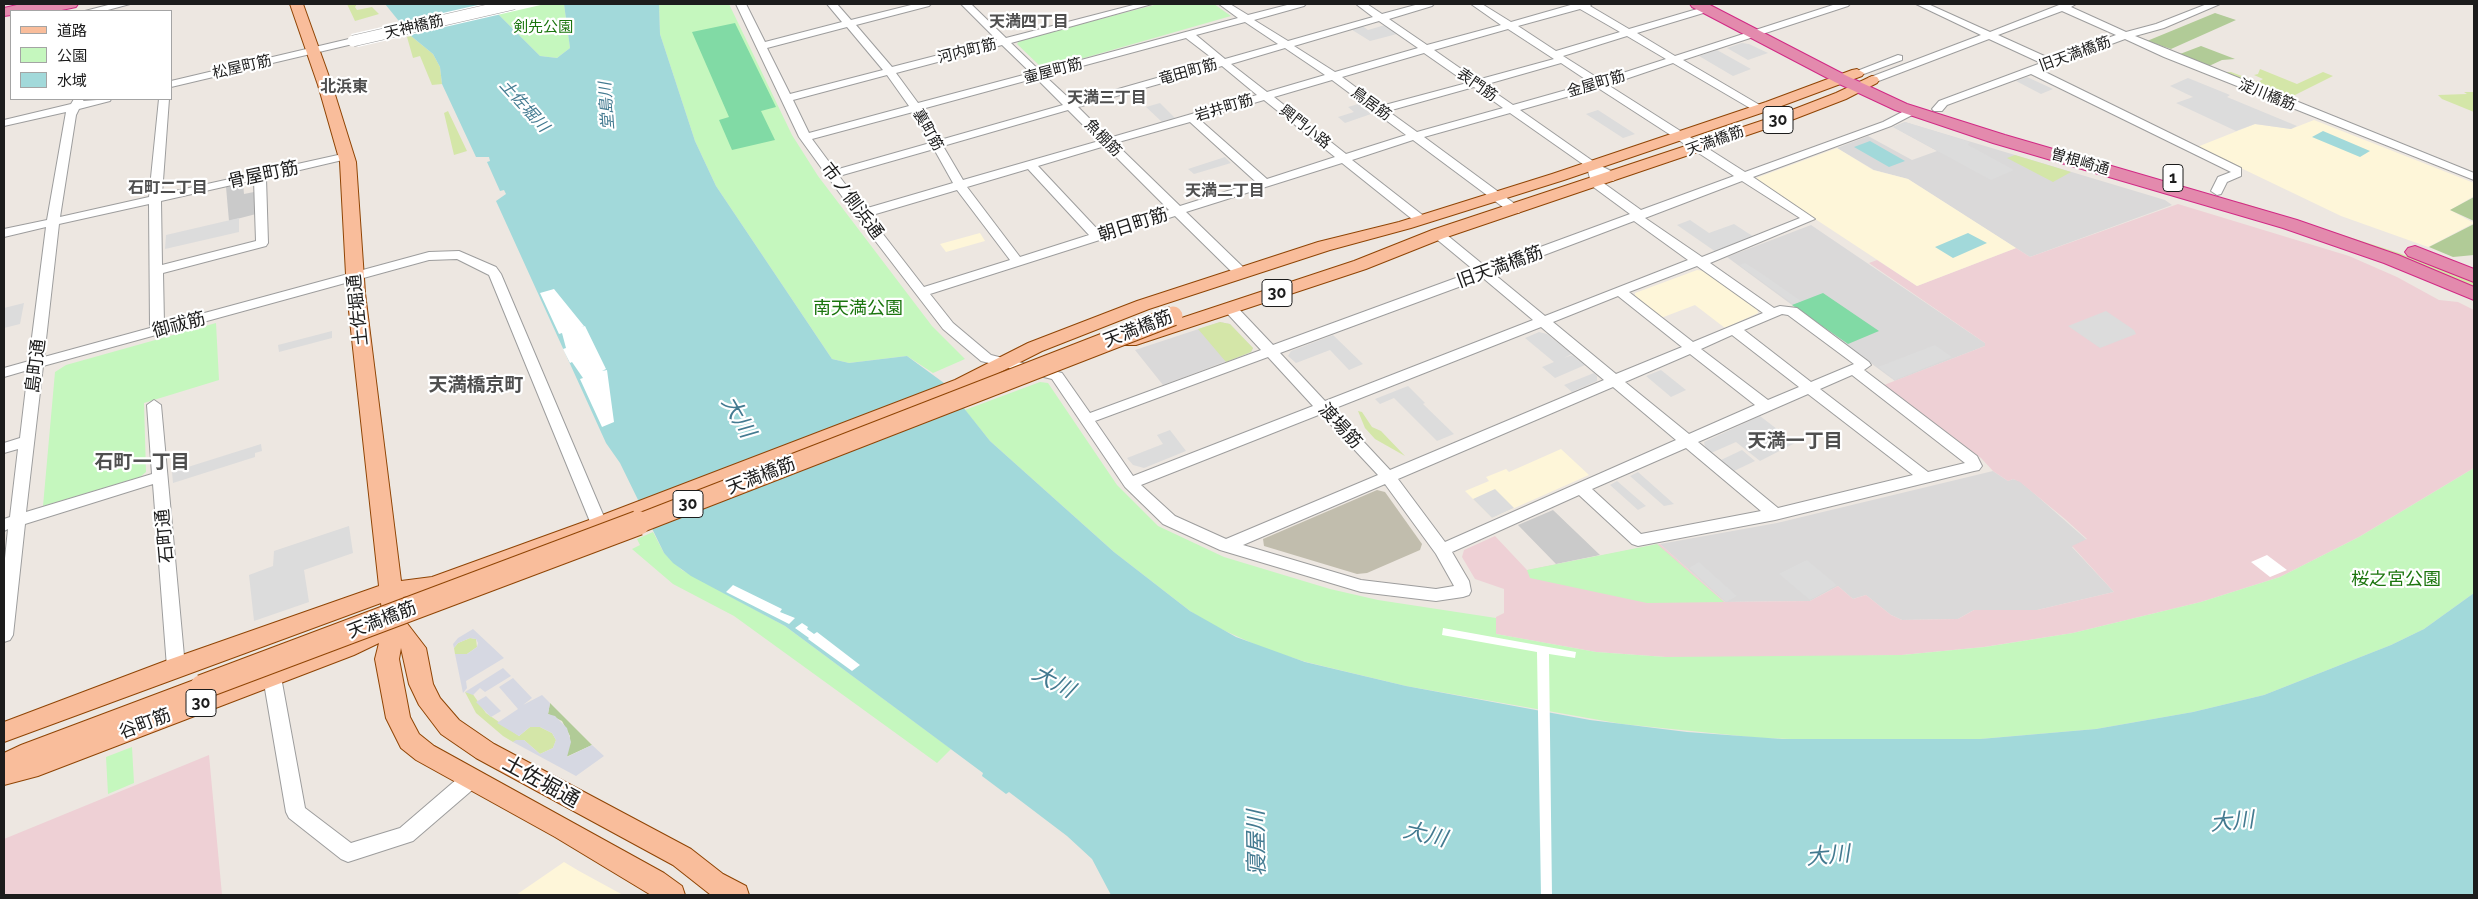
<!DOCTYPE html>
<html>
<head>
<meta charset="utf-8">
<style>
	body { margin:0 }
	#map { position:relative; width:2478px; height:899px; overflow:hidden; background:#ede7e1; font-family:Raleway,"Noto Sans JP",sans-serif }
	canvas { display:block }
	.frame { position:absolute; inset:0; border:5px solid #1c1c1c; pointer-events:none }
	.legend { position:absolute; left:10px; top:10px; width:162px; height:90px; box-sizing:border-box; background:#fff; border:1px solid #a4a4a4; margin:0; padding:6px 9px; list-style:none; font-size:15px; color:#1c1c1c }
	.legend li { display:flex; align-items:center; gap:10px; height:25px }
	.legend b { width:25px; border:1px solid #a4a4a4 }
</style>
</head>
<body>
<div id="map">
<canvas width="2478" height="899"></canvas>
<div class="frame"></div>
<ul class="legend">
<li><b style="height:6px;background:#f9bd9b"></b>道路</li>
<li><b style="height:14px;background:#c5f7be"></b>公園</li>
<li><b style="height:14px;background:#a2d9da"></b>水域</li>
</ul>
</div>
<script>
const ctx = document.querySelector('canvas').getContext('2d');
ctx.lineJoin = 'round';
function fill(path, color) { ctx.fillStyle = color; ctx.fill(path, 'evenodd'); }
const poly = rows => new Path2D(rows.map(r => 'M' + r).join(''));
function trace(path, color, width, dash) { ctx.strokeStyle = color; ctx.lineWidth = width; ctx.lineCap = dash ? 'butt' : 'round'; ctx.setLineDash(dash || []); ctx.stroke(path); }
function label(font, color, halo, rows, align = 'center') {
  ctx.font = font + ' Raleway,"Noto Sans JP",sans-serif'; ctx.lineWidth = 4.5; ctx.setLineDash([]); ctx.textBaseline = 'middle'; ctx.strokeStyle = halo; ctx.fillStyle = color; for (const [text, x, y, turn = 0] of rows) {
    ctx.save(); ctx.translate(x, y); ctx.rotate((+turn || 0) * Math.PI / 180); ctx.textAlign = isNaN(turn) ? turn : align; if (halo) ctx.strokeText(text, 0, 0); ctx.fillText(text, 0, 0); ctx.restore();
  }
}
const residential = poly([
	[1905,122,2165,200,2172,205,2030,257,1908,179,1874,170,1837,148,1868,136,1912,160,1937,151,1893,127],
	[1811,225,1985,343,1985,346,1895,381,1727,257],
	[1220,322,1230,324,1253,348,1251,352,1163,385,1135,350],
	[1993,471,2008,481,2013,479,2020,481,2087,540,2072,547,2114,592,2037,610,1974,610,1958,619,1902,620,1891,615,1866,595,1853,599,1838,586,1810,601,1725,602,1660,544,1777,523]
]);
const commercial = poly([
	[2178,204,2349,256,2397,277,2439,300,2458,302,2474,310,2474,468,2359,537,2280,577,2201,602,2073,633,1984,647,1902,655,1829,657,1665,657,1596,652,1496,634,1496,617,1504,613,1504,589,1475,579,1462,557,1464,550,1495,536,1527,570,1660,544,1725,602,1810,601,1838,586,1853,599,1866,595,1891,615,1902,620,1958,619,1974,610,2037,610,2114,592,2072,546,2087,539,2065,519,2020,482,2013,479,2008,481,1993,471,1981,458,1884,385,1985,346,1985,343,1869,263,1877,260,1917,286,2016,248,2030,257],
	[209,755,222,895,4,895,4,839]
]);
const education = poly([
	[2314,120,2474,183,2474,196,2450,210,2474,223,2428,247,2341,216,2197,147,2255,124,2291,129],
	[1837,148,1873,170,1908,179,2016,248,1917,286,1756,180,1756,178],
	[980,233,985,241,946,252,940,244],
	[1697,270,1705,271,1757,308,1758,313,1725,328,1695,305,1661,318,1635,298,1635,293],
	[1561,449,1589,475,1492,518,1465,491,1489,481,1486,477,1506,469,1509,472],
	[564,862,579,871,623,895,516,895]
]);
const religious = poly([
	[243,183,244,194,254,192,256,214,229,221,226,187],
	[1553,510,1600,555,1556,564,1518,525]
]);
const construction = poly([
	[1377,490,1385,492,1422,544,1420,550,1367,573,1357,574,1264,546,1263,539]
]);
const grass = poly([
	[347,4,357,4,355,7,357,10,372,7,379,14,355,21],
	[411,36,433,54,440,67,442,84,432,85,420,56,413,58,407,37],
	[2260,69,2297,84,2323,72,2333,76,2289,98,2223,72,2231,72,2258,82,2263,79,2254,75,2258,74],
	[2464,92,2474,92,2474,112,2442,99,2438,95,2467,94],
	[448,111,467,151,454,155,444,113],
	[2015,155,2071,172,2053,182,2007,158],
	[2240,202,2399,253,2474,282,2474,288,2378,248,2240,204],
	[1220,322,1230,324,1253,348,1251,352,1226,362,1198,329],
	[1358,411,1362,412,1372,427,1381,431,1405,456,1375,439,1365,428],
	[470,638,476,639,477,647,467,654,455,654,454,648,458,643],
	[465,692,472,693,486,713,519,736,530,727,540,727,552,733,556,740,553,748,540,754,524,740,513,742,503,736,476,713]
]);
const forest = poly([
	[2215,13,2236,20,2171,49,2147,41],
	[2201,46,2235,59,2222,60,2209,66,2180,54],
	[2474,197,2474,221,2450,210],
	[2474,224,2474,255,2453,257,2429,247],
	[550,703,592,745,566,757,570,736,562,721,548,714]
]);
const park = poly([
	[488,4,564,4,570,48,557,58,540,56],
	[659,4,729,4,792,135,818,176,932,326,965,359,933,373,907,356,849,363,832,359,716,186,695,141,660,34],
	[1158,4,1214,4,1231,16,1049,68,1041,67,1017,44,1020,40],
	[216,323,219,380,144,403,146,472,140,477,43,506,55,372,66,365],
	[1040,382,1048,383,1117,485,1158,526,1224,557,1330,589,1378,600,1496,618,1496,634,1596,652,1665,657,1902,655,1985,647,2073,633,2201,602,2280,577,2359,537,2474,468,2474,593,2424,629,2391,645,2264,695,2193,712,2096,729,1980,739,1822,740,1761,738,1622,724,1406,686,1306,662,1265,649,1212,625,1190,611,1114,552,990,441,965,410],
	[653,532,664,553,682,570,785,626,951,749,937,763,734,616,673,584,632,549,640,545,637,539],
	[1657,544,1724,602,1647,603,1530,578,1527,570],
	[132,747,134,783,108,794,106,757]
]);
const pitch = poly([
	[735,23,776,107,761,111,775,140,732,150,719,120,729,117,692,32],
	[1823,293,1879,331,1848,344,1792,305]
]);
const parking = poly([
	[1361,25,1368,30,1385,25,1397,34,1370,41,1349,28],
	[1742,43,1749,44,1768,53,1748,60,1727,48],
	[1717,50,1751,69,1733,76,1699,56],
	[2027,77,2053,89,2041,94,2016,81],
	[2188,78,2230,95,2227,97,2297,126,2291,129,2255,124,2236,131,2176,103,2193,97,2170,86],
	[1160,103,1175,118,1162,122,1146,107],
	[1358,104,1371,114,1345,123,1338,117,1354,112,1348,107],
	[1598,110,1635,134,1623,138,1586,114],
	[1905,122,1970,142,1968,145,2014,170,1991,180,1893,127],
	[1225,157,1231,163,1194,174,1188,169],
	[239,218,239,232,165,249,166,235],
	[1690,220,1709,233,1734,224,1754,237,1716,252,1677,225],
	[1745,263,1758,271,1801,301,1793,304,1739,265],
	[24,303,20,324,4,328,4,308],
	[2106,311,2134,330,2136,334,2100,348,2068,326],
	[332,331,332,338,279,352,278,345],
	[1539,332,1547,334,1572,354,1564,358,1572,355,1585,365,1555,378,1542,367,1554,362,1525,338],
	[1333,335,1363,364,1349,370,1330,350,1296,363,1288,356,1291,351],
	[1935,345,1952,357,1895,380,1878,367],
	[1661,370,1686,390,1671,397,1646,376],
	[1594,373,1597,376,1597,381,1572,392,1564,385],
	[1408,386,1425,403,1423,404,1454,434,1437,441,1394,398,1380,404,1375,399],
	[1760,416,1795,443,1760,461,1736,442,1711,453,1705,447,1704,442],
	[1170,430,1186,451,1144,468,1133,465,1127,458,1163,444,1157,435],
	[261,444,262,451,255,453,255,457,173,483,172,472],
	[1742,450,1755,461,1734,471,1721,460],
	[1638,472,1674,504,1664,506,1630,476],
	[1617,481,1646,506,1638,510,1610,485],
	[1495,489,1514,508,1492,518,1473,499],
	[349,526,353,553,304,570,309,602,254,621,249,575,273,566,274,551],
	[1807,560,1837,585,1810,600,1779,574],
	[1699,562,1737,596,1726,602,1689,568]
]);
const plaza = poly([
	[473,629,504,658,466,681,467,688,463,693,455,654,467,654,477,647,478,643,476,639,470,638,458,643,454,648,453,644,458,638],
	[503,668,511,676,485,692,480,688,473,695,465,692],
	[513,678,532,698,523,705,542,695,550,703,548,714,555,716,567,728,571,742,567,757,592,745,604,756,576,776,513,742,516,740,524,740,540,754,553,748,556,740,552,733,540,727,530,727,519,736,497,723,518,709,499,687],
	[486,696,501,711,491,717,476,702]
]);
const water = poly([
	[385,4,488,4,540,56,557,58,570,48,564,4,659,4,660,34,695,141,716,186,832,359,849,363,907,356,944,383,990,441,1114,552,1190,611,1236,637,1305,662,1406,686,1590,720,1687,732,1782,739,1980,739,2096,729,2193,712,2264,695,2391,645,2424,629,2474,593,2474,895,1111,895,1092,859,1067,836,1009,792,1006,794,982,776,983,773,785,626,691,576,673,563,664,553,620,463,606,443,496,201,506,194,504,190,500,191,487,162,490,161,489,157,476,157,442,84,440,67,433,54,411,36],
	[2323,131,2370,151,2360,157,2312,137],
	[1870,141,1905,161,1889,167,1854,147],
	[1968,233,1987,243,1953,258,1935,247]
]);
const pier = poly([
	[482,4,545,4,358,47,351,34],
	[554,289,584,326,581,327,585,326,606,369,602,371,607,370,614,422,602,427,580,379,583,378,572,362,570,363,563,349,566,348,562,333,559,334,540,293],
	[2267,555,2287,570,2270,577,2251,562],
	[733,585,782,609,780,612,795,618,789,624,726,592],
	[802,623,808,627,807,629,814,634,817,632,860,665,852,671,808,639,809,638,795,628],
	[1443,628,1576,652,1575,658,1549,654,1552,895,1541,895,1537,652,1442,635]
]);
const minor = poly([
	[112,4,130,4,104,11,85,11,112,4],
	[736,4,746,4,765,42,842,22,827,4,837,4,851,20,915,4,931,4,929,6,856,25,892,67,997,40,961,4,971,4,1006,38,1137,4,1152,4,1011,43,1040,71,1238,18,1219,4,1230,4,1248,15,1291,4,1306,4,1304,6,1254,20,1288,41,1373,17,1356,4,1367,4,1382,14,1419,4,1434,4,1432,6,1389,19,1427,45,1501,25,1471,4,1482,4,1511,22,1574,4,1592,4,1590,6,1629,29,1704,7,1710,7,1710,11,1637,33,1675,56,1836,4,1850,4,1848,6,1683,60,1763,107,1763,111,1755,111,1673,63,1608,85,1745,172,1883,122,1908,109,1916,109,1916,113,1891,126,1753,177,1815,219,1710,263,1774,308,1780,306,1797,308,1869,362,1871,365,1864,370,1977,456,1982,466,1979,470,1974,471,1775,520,1638,546,1632,544,1579,495,1452,552,1469,581,1471,591,1469,595,1463,597,1436,601,1361,592,1220,550,1163,524,1125,487,1052,379,981,361,943,329,857,217,799,137,736,4],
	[1580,9,1620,32,1556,51,1518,26,1580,9],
	[1379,21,1418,48,1335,72,1294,46,1379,21],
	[1245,22,1278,44,1225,59,1196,35,1245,22],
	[847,27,883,70,790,94,767,48,847,27],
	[1508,29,1554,59,1477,80,1434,50,1508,29],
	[1627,36,1666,59,1601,80,1563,56,1627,36],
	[1186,38,1216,61,1073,102,1045,76,1186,38],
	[1002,45,1031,73,918,103,896,73,1002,45],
	[1285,48,1325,75,1267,92,1231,64,1285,48],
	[1424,53,1467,83,1381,106,1342,77,1424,53],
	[1561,63,1591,83,1513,105,1484,85,1561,63],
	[1222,66,1257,95,1109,138,1078,107,1222,66],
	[887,75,909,106,809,133,793,100,887,75],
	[1036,78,1063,105,940,140,922,109,1036,78],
	[1332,80,1375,112,1406,135,1346,154,1274,97,1332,80],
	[1474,87,1503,108,1417,132,1388,111,1474,87],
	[1598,88,1734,176,1641,210,1602,182,1600,175,1613,181,1619,177,1617,174,1597,164,1520,110,1598,88],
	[1264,100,1335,157,1267,179,1199,119,1264,100],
	[1068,110,1099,141,963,180,943,146,1068,110],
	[913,112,930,143,835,170,812,139,913,112],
	[1510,113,1587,167,1592,186,1630,214,1486,267,1442,231,1434,231,1432,234,1434,237,1475,271,1273,345,1235,305,1225,305,1223,308,1225,311,1261,350,1090,413,1062,373,991,355,953,323,930,294,1175,216,1235,275,1245,275,1246,272,1245,269,1186,212,1342,163,1417,223,1425,223,1427,220,1425,217,1352,160,1413,140,1511,213,1519,213,1521,210,1519,207,1424,137,1510,113],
	[1190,122,1256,182,1180,206,1115,143,1190,122],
	[1105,146,1169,210,1100,232,1038,166,1105,146],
	[934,149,953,183,864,209,839,176,934,149],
	[1028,169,1089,235,1020,257,967,187,1028,169],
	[1742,181,1800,218,1702,257,1645,218,1742,181],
	[957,190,1010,260,924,287,869,216,957,190],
	[1634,221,1688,260,1545,316,1494,274,1634,221],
	[1697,266,1763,313,1693,342,1629,292,1697,266],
	[1483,278,1533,320,1325,401,1280,353,1483,278],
	[1618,296,1682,347,1616,374,1553,322,1618,296],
	[1782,314,1788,315,1854,364,1811,382,1744,330,1782,314],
	[1541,327,1604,380,1390,470,1333,409,1541,327],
	[1732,335,1799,387,1768,400,1701,349,1732,335],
	[1690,354,1755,405,1689,434,1625,382,1690,354],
	[1268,357,1313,406,1133,476,1095,421,1268,357],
	[1852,375,1965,463,1928,472,1820,389,1852,375],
	[1613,387,1676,440,1445,542,1398,479,1613,387],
	[1808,394,1913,475,1778,508,1698,442,1808,394],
	[1321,414,1378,475,1226,539,1175,516,1141,485,1321,414],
	[1686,448,1761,511,1641,534,1592,489,1686,448],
	[1385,484,1436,554,1454,586,1436,589,1361,580,1243,545,1385,484],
	[1916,4,1928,4,1990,32,2059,5,2076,4,2071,7,2126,32,2156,24,2207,4,2220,4,2164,28,2135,36,2474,173,2474,180,2164,57,2125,39,2041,70,2241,168,2241,176,2227,182,2221,194,2217,195,2211,191,2218,177,2231,172,2031,74,1947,105,1942,111,1934,111,1932,109,1939,101,2041,63,1989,39,1876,82,1868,82,1868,78,1981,35,1916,4],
	[2062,11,2116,35,2051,59,1998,35,2062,11],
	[353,38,357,39,357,43,171,87,171,81,353,38],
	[1898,55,1902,56,1902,60,1861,75,1853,75,1852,73,1898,55],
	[74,99,84,99,83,101,111,99,110,101,79,109,76,115,60,217,149,197,159,99,169,99,162,194,347,153,353,156,351,158,266,178,268,243,266,246,163,273,164,324,429,252,459,251,496,267,501,274,607,524,605,528,599,530,593,528,591,524,489,275,457,259,429,260,43,366,26,512,152,474,147,405,154,400,161,405,185,667,182,672,176,674,170,672,167,667,153,484,25,524,13,635,10,640,4,642,4,568,8,529,4,531,4,519,10,517,18,449,4,453,4,443,20,438,28,370,4,377,4,368,29,361,46,227,4,237,4,229,47,220,66,112,4,126,4,120,71,104,74,99],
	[254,180,256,241,162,265,161,201,254,180],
	[149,204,150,328,44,357,59,224,149,204],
	[272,670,278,672,281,677,305,808,351,843,400,828,464,773,471,771,478,773,480,779,478,785,413,841,348,862,341,859,289,818,286,812,263,677,266,672,272,670]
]);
const major = poly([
	[290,4,303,4,332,85,356,162,365,293,401,581,432,577,592,519,955,380,1028,343,1137,301,1318,242,1399,222,1552,174,1766,102,1852,70,1857,69,1864,73,1862,76,1776,108,1564,180,1411,228,1330,250,1149,309,1042,351,969,388,606,529,442,591,403,597,406,622,426,648,433,684,440,698,459,720,494,744,691,849,723,874,746,886,749,895,711,895,673,865,476,758,441,734,419,705,409,684,401,648,399,659,410,717,419,734,434,746,664,873,682,886,685,895,651,895,555,837,416,760,401,748,386,718,375,659,379,643,354,655,38,776,4,785,4,753,21,745,202,677,210,680,213,689,338,643,383,620,381,603,4,742,4,722,168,660,379,586,347,293,340,162,318,85,290,4],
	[1872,76,1877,77,1879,80,1877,83,1846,99,1789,121,1444,238,1366,269,1136,345,1124,345,1121,341,1124,337,1354,261,1432,230,1779,115,1836,93,1872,76]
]);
const highway = poly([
	[21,4,47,5,78,4,76,7,57,11,11,11,11,15,4,16,4,8,21,4],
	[1690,4,1708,4,1847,76,1907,104,2005,135,2297,220,2398,255,2474,287,2474,300,2384,263,2283,228,1993,143,1895,110,1835,82,1692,7,1690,4],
	[2415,246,2474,269,2474,282,2408,256,2405,252,2408,248,2415,246]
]);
const minorBridge = poly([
	[353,41,514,4]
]);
const majorBridgeFar1 = poly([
	[635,525,1173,316]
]);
const majorBridge = poly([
	[202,687,638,523]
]);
const farStreetnames = [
	["天神橋筋",414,27,-13],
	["河内町筋",967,51,-14],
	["旧天満橋筋",2075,54,-20],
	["松屋町筋",242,67,-13],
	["壷屋町筋",1053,71,-15],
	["竜田町筋",1188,72,-16],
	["金屋町筋",1596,84,-17],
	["表門筋",1477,85,35],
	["淀川橋筋",2267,95,22],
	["鳥居筋",1371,104,36],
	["岩井町筋",1224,108,-17],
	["興門小路",1305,127,38],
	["裏町筋",928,130,60],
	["魚棚筋",1103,138,45],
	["天満橋筋",1715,141,-20],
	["曽根崎通",2080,162,16]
];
const farParknames = [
	["剣先公園",543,27]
];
const farNeighbourhoodnames = [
	["天満四丁目",1029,22],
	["北浜東",344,87],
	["天満三丁目",1107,98],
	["石町二丁目",168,188],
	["天満二丁目",1225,191]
];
const farWaternames = [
	["土佐堀川",524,106,48],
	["堂島川",607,106,-94]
];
const shields = [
	[1778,120,30],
	[2173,178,20],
	[1277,293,30],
	[688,504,30],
	[201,703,30]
];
const shieldNames = [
	["30",1778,120],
	["1",2173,178],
	["30",1277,293],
	["30",688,504],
	["30",201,703]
];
const streetNames = [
	["骨屋町筋",263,175,-12],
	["市ノ側浜通",852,201,53],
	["朝日町筋",1133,225,-18],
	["旧天満橋筋",1500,267,-20],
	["土佐堀通",358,310,-96],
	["御祓筋",179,325,-15],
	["天満橋筋",1138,329,-21],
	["島町通",36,366,-83],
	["渡場筋",1340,426,47],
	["天満橋筋",761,476,-21],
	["石町通",165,536,-95],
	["天満橋筋",382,620,-21],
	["谷町筋",145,724,-21]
];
const parkNames = [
	["南天満公園",858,309],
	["桜之宮公園",2396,580]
];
const neighbourhoodNames = [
	["天満橋京町",476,385],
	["天満一丁目",1795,441],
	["石町一丁目",142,462]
];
const nearStreetnames = [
	["土佐堀通",541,782,29]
];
const nearWaternames = [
	["大川",738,417,60],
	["大川",1053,682,28],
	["大川",2232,822,-5],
	["大川",1425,835,13],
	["寝屋川",1257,843,-91],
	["大川",1828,856,-5]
];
fill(residential, '#dad9d9');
fill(commercial, '#eed0d5');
fill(education, '#fef6d9');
fill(religious, '#cacaca');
fill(construction, '#c1bdad');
fill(grass, '#d4e6a8');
fill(forest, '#b1cb97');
fill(park, '#c5f7be');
fill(pitch, '#81daa5');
fill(parking, '#dcdcdc');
fill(plaza, '#d6d8e2');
fill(water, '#a2d9da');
fill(pier, '#fff');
trace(minor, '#9d9d9d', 2);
trace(major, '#8f4404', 2);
trace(highway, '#d12985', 2);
fill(minor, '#fff');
fill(major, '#f9bd9b');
fill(highway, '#e38aad');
trace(minorBridge, '#9d9d9d', 12, []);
trace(majorBridgeFar1, '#8f4404', 21, []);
trace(majorBridge, '#8f4404', 26, []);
trace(minorBridge, '#fff', 11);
trace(majorBridgeFar1, '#f9bd9b', 19);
trace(majorBridge, '#f9bd9b', 24);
label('15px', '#1c1c1c', '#fff', farStreetnames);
label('15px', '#1b750e', '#fff', farParknames);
label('bold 16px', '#4f4f4f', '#fff', farNeighbourhoodnames);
label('italic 16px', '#437a90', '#fff', farWaternames);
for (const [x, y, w] of shields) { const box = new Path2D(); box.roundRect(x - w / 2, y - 13.5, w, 27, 4); ctx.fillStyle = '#fff'; ctx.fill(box); trace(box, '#1c1c1c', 1); }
label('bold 16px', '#1c1c1c', null, shieldNames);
label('18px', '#1c1c1c', '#fff', streetNames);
label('18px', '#1b750e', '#fff', parkNames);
label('bold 19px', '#4f4f4f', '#fff', neighbourhoodNames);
label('21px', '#1c1c1c', '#fff', nearStreetnames);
label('italic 22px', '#437a90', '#fff', nearWaternames);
</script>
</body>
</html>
